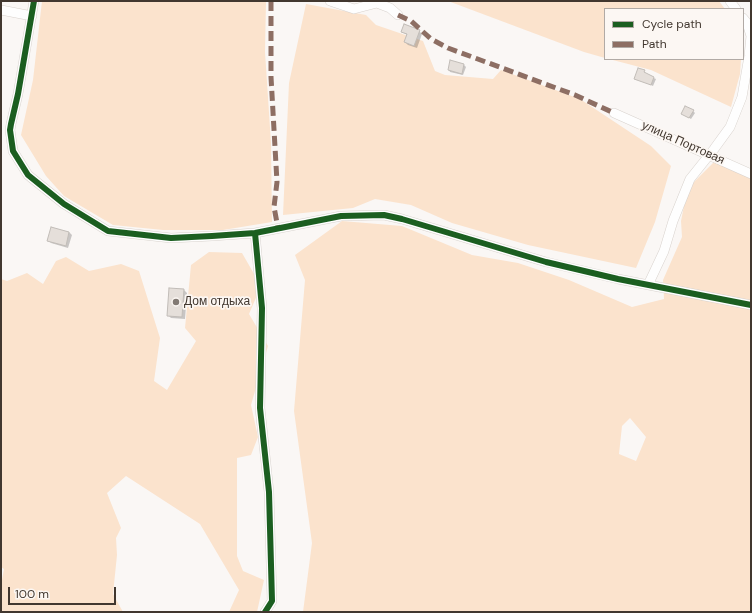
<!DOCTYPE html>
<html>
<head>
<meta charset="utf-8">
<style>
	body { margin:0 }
	#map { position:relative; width:752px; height:613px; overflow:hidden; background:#faf7f5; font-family:"DM Sans",sans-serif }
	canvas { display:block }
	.frame { position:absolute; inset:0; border:2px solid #41372f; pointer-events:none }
	.legend { position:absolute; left:604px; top:8px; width:140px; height:52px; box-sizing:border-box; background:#fcf7f3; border:1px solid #b1aaa5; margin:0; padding:5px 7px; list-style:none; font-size:12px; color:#41372f }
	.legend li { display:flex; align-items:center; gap:8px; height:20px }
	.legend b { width:20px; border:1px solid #b1aaa5 }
	.scale { position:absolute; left:8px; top:587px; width:108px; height:18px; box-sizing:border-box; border:2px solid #41372f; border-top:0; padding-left:5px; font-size:12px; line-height:14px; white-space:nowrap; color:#41372f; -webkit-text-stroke:3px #fcf7f3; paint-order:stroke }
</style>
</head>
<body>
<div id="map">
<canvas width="752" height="613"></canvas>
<div class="frame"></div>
<ul class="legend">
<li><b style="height:5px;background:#1b5e20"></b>Cycle path</li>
<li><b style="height:5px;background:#8d6e63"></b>Path</li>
</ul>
<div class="scale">100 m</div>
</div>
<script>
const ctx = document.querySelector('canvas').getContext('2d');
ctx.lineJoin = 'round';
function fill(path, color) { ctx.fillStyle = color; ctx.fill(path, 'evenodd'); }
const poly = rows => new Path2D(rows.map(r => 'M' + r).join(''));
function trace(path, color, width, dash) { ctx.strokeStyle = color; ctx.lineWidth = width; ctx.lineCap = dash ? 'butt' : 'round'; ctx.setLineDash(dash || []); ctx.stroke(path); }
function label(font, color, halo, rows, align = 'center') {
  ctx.font = font + ' "DM Sans",sans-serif'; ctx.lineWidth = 3.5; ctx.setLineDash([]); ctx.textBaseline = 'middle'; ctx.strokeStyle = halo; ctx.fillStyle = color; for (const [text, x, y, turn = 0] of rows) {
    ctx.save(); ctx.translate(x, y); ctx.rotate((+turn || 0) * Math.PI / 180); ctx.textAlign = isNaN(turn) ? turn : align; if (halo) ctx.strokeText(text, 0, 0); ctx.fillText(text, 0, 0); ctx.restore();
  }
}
const green = poly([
	[42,1,266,1,265,52,271,143,272,222,223,230,163,230,113,225,64,196,46,176,21,135,33,80],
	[448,1,719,1,725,9,605,9,605,58,584,52],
	[306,4,366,15,376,25,423,41,435,71,445,75,493,79,501,70,580,99,651,146,671,166,655,222,636,268,528,245,452,223,411,205,375,199,353,208,283,215,289,83],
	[609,59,741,59,740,74,731,107,651,70],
	[718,158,751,169,751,612,303,612,312,543,294,411,305,280,295,255,342,221,402,226,472,255,518,263,569,280,632,307,664,299,663,280,682,237,681,221,685,201,692,184],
	[630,418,646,437,636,461,619,454,622,426],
	[209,252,242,253,261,286,249,314,268,346,251,405,258,437,251,455,237,458,237,556,243,571,264,580,257,612,229,612,239,590,200,524,126,476,107,493,121,528,116,538,117,555,113,594,123,612,1,612,1,585,4,569,1,567,1,279,7,281,27,273,43,284,56,261,66,257,89,271,121,264,139,271,160,338,154,381,167,390,196,341,185,328,191,265]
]);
const shadow = poly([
	[419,31,422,34,417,48,408,45,405,42,407,35,402,32],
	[451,61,464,65,466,67,463,75,450,72,449,70],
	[644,71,645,74,656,79,653,86,635,78],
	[693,111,695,113,691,119,684,115],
	[52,228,69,232,72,235,68,248,51,243,48,240],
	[170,289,184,290,187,293,185,319,171,318,168,315]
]);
const building = poly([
	[404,24,420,30,414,46,404,42,407,34,401,32,404,24],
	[450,60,464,64,462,74,448,70,450,60],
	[638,68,645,70,644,72,654,77,651,85,634,79,638,68],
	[685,106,694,110,689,118,681,114,685,106],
	[51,227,69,232,66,246,47,241,51,227],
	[169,288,184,289,182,317,167,316,169,288]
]);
const minor = poly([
	[34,1,18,94,11,124,10,130,13,151,28,175,64,204,108,231,171,238,212,236,255,233,341,216,384,215,402,219,546,262,618,279,751,305],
	[330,1,354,9,377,3,390,8,398,15],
	[730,1,736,9],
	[1,10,32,16],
	[614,113,751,174],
	[255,233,262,308,260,408,269,492,272,601,265,612],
	[648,285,664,251,673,221,690,179,714,149,730,127,742,97,749,56,751,36,747,23,743,18]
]);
const quiet = poly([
	[271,1,271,77,277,182,274,207,278,228],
	[398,15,411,21,431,39,448,48,575,95,614,113]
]);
const cycleway = poly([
	[34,1,18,94,11,124,10,130,13,151,28,175,64,204,108,231,171,238,212,236,255,233,341,216,384,215,402,219,546,262,618,279,751,305],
	[255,233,262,308,260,408,269,492,272,601,265,612]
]);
const markers = [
	[176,302,4,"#827a74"]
];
const streetNames = [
	["улица Портовая",683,143,24]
];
const poiNames = [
	["Дом отдыха",184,302]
];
fill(green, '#fbe3cd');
fill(shadow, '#0003');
fill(building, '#e5dfda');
trace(building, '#c1bcb7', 1);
trace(minor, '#d8d2cd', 10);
trace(minor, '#fefefe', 9);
trace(quiet, '#8d6e63', 5, [10, 5]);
trace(cycleway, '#1b5e20', 6);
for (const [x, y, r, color] of markers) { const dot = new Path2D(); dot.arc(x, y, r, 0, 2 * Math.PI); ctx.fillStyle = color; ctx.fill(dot); trace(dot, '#fcf7f3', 1.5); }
label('12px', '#41372f', '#fcf7f3', streetNames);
label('12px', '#41372f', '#fcf7f3', poiNames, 'left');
</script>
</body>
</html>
